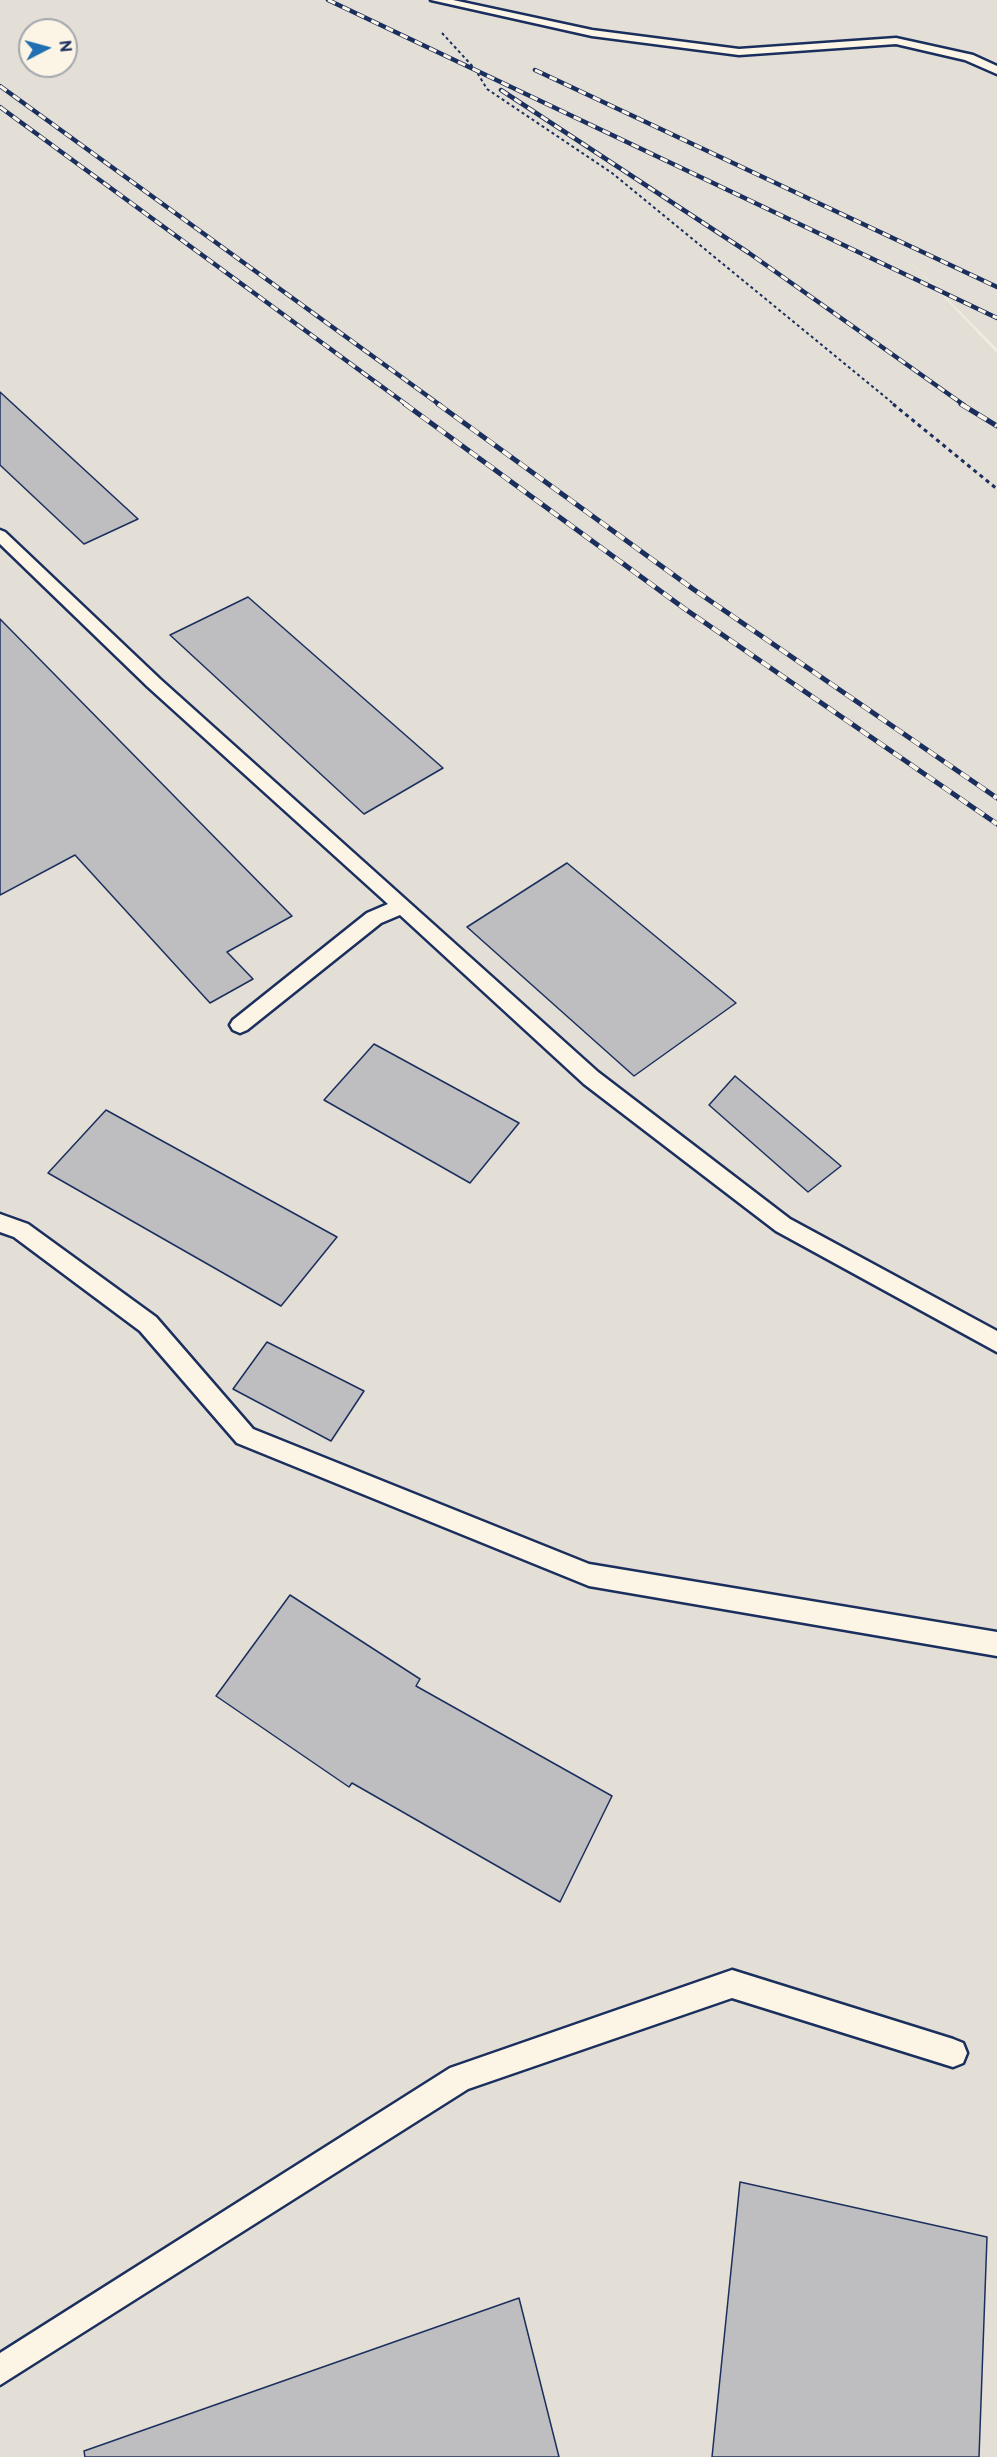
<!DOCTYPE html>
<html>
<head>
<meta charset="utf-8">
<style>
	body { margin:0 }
	#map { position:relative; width:997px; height:2457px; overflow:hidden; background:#f3ede0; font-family:"Balsamiq Sans",sans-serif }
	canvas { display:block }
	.north { position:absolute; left:18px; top:18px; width:60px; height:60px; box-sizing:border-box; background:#fcf5e5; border:2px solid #a2a6af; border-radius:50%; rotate:84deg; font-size:16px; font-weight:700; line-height:24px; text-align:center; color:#1b2f5e }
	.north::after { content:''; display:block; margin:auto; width:21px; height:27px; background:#1f6fb2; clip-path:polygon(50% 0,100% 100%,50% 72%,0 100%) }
</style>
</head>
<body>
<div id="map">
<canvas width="997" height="2457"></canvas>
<div class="north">N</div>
</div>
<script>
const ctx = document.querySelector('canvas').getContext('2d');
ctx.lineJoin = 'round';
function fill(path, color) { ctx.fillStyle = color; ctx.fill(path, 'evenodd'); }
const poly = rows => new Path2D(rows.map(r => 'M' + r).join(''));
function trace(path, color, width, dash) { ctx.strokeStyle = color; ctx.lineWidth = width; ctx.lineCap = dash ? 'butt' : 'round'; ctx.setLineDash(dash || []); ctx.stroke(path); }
const built = poly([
	[0,0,997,0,997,349,906,257,997,353,997,2457,0,2457],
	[30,30,66,30,66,66,30,66]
]);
const building = poly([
	[0,392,138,519,84,544,0,465,0,392],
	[248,597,443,768,364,814,170,635,248,597],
	[0,619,292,916,227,952,253,979,210,1003,75,855,0,895,0,619],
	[567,863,736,1003,634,1076,467,927,567,863],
	[374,1044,519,1123,470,1183,324,1100,374,1044],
	[735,1076,841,1166,808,1192,709,1105,735,1076],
	[106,1110,337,1237,281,1306,48,1173,106,1110],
	[267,1342,364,1391,331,1441,233,1389,267,1342],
	[290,1595,420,1679,416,1686,612,1796,560,1902,352,1783,349,1787,216,1696,290,1595],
	[740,2182,987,2237,979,2457,712,2457,740,2182],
	[519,2298,559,2457,85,2457,84,2451,519,2298]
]);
const pathFar1 = poly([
	[442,33,475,69,487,89,612,173,895,405]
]);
const path = poly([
	[893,404,997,489]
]);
const lane = poly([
	[431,0,453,0,592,30,739,49,896,38,973,55,997,66,997,74,965,60,896,44,739,55,592,36,431,0],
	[0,530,5,532,160,679,598,1072,790,1219,997,1331,997,1352,776,1231,584,1084,400,915,381,923,247,1030,240,1033,233,1030,230,1025,233,1020,367,913,388,904,148,687,0,544,0,530],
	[0,1214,28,1224,156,1317,253,1429,589,1564,997,1632,997,1656,589,1586,237,1443,140,1331,14,1237,0,1232,0,1214],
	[732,1970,953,2039,963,2043,967,2053,963,2063,953,2067,732,1998,468,2089,0,2385,0,2353,450,2068,732,1970]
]);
const railFar1 = poly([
	[328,0,997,318],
	[535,70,997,287],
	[0,86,440,405],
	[501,90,749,253,964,405],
	[0,107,407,405]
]);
const rail = poly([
	[405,404,685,609,997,824],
	[438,404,693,589,997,798],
	[961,404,997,426]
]);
fill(built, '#e3dfd6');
fill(building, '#bebec0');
trace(building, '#1b2f5e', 1.5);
trace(lane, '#1b2f5e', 5);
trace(pathFar1, '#1b2f5e', 2, [3, 3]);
trace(path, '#1b2f5e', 3, [4, 4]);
fill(lane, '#fcf5e5');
trace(railFar1, '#1b2f5e', 4.5);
trace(rail, '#1b2f5e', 5);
trace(railFar1, '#fcf5e5', 3, [8]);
trace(rail, '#fcf5e5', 4, [10]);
</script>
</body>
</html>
